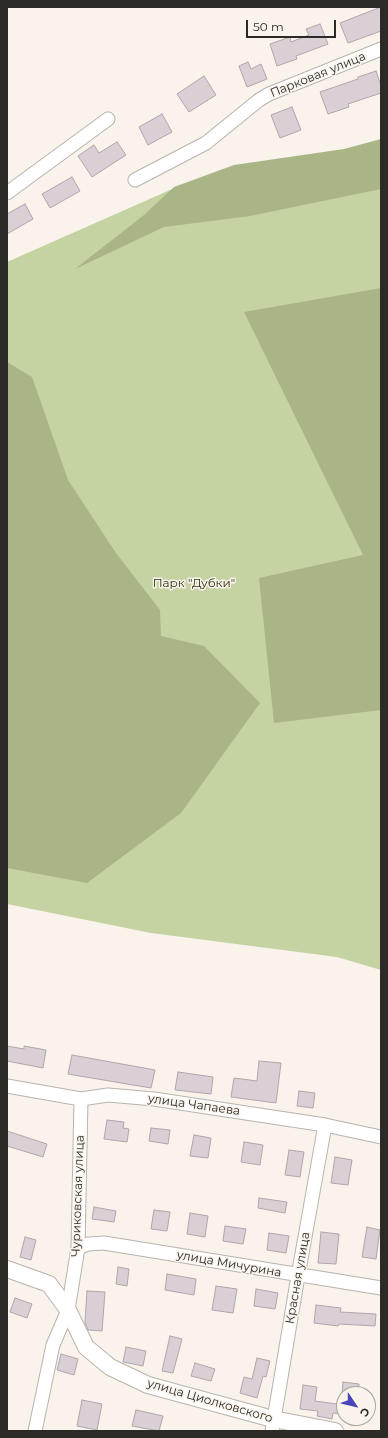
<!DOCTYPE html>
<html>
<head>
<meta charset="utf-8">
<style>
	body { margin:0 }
	#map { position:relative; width:388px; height:1438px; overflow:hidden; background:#f9f3ec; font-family:Montserrat,sans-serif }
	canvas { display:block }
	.frame { position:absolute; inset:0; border:8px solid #2c2a27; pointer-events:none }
	.north { position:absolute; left:336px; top:1386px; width:40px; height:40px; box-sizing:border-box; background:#f9f3ec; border:1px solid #a7a39d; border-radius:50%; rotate:125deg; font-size:11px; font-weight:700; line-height:16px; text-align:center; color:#2c2a27 }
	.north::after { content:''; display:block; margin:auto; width:14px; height:18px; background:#4a44ba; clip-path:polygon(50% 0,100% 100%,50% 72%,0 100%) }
	.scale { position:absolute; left:246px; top:20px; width:90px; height:18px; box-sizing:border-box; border:2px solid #2c2a27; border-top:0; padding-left:5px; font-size:12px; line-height:14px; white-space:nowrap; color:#2c2a27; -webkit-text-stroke:3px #f9f3ec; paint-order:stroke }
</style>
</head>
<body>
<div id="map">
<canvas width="388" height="1438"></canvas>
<div class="frame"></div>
<div class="north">С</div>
<div class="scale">50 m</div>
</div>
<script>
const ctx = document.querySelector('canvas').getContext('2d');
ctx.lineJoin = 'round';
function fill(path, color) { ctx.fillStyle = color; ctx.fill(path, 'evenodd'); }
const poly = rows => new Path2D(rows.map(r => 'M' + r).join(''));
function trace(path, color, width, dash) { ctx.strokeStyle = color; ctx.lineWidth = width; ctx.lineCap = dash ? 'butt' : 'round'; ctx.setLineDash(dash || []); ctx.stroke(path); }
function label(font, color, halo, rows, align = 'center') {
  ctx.font = font + ' Montserrat,sans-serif'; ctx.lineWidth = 3; ctx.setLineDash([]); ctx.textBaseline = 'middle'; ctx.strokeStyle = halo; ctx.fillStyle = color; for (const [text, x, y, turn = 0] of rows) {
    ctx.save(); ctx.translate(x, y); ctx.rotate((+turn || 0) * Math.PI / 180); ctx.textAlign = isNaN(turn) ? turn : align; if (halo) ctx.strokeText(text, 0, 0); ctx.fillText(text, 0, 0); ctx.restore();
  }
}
const green = poly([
	[381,149,381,970,337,957,151,933,7,904,7,262,170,190]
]);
const forest = poly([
	[381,139,381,189,250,216,164,227,75,269,144,215,174,187,234,165,344,149],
	[381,288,381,710,274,723,259,578,363,555,244,312],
	[7,362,32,377,68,480,116,553,160,610,161,636,204,646,260,703,181,813,87,883,7,868]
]);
const building = poly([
	[381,7,381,31,348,43,340,23,381,7],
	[320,24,328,44,296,56,297,59,277,66,270,44,290,37,291,42,309,35,306,29,320,24],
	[248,62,251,69,261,64,267,79,247,87,239,66,248,62],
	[376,71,381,86,381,93,348,104,349,107,328,114,320,92,358,79,358,77,376,71],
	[204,76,216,95,189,112,177,94,204,76],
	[292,107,301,130,280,138,271,115,292,107],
	[162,114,172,132,148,145,139,127,162,114],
	[117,142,126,155,92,177,78,156,94,145,99,153,117,142],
	[72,177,80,191,50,208,42,194,72,177],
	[25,204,33,219,7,234,7,214,25,204],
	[7,1046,24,1049,24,1046,46,1050,43,1068,7,1061,7,1046],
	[72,1055,155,1070,151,1088,68,1074,72,1055],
	[259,1061,281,1063,276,1103,231,1097,234,1078,257,1081,259,1061],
	[178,1072,213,1077,211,1094,175,1090,178,1072],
	[299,1091,315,1093,313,1108,297,1106,299,1091],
	[107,1120,124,1122,123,1128,129,1129,127,1142,104,1139,107,1120],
	[151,1128,170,1130,168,1144,149,1141,151,1128],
	[7,1131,47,1144,43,1157,7,1146,7,1131],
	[194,1135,211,1138,208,1158,190,1156,194,1135],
	[244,1142,263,1145,260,1165,241,1162,244,1142],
	[289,1150,304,1152,300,1177,285,1175,289,1150],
	[335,1157,352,1160,348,1185,331,1183,335,1157],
	[259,1198,287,1202,285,1213,258,1208,259,1198],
	[94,1207,116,1211,114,1222,92,1219,94,1207],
	[154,1210,170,1212,167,1231,151,1229,154,1210],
	[190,1213,208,1216,205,1237,187,1234,190,1213],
	[225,1226,246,1229,243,1244,223,1241,225,1226],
	[367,1227,380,1230,376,1259,362,1257,367,1227],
	[321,1232,339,1234,336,1264,318,1263,321,1232],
	[269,1233,289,1236,286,1253,267,1250,269,1233],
	[25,1237,36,1240,31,1260,20,1257,25,1237],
	[118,1267,129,1269,127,1286,116,1284,118,1267],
	[167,1274,196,1279,194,1295,165,1290,167,1274],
	[216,1286,237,1289,233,1313,212,1310,216,1286],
	[256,1289,278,1293,275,1309,254,1306,256,1289],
	[87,1291,105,1292,102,1331,88,1330,85,1322,87,1291],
	[15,1298,32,1304,27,1318,10,1312,15,1298],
	[316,1305,341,1308,340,1312,376,1314,375,1326,339,1324,338,1326,314,1323,316,1305],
	[170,1336,182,1339,173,1373,162,1371,170,1336],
	[126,1347,146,1351,143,1366,123,1362,126,1347],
	[61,1354,78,1359,74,1375,57,1370,61,1354],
	[257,1358,270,1361,266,1377,263,1376,257,1398,240,1393,244,1377,252,1379,257,1358],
	[195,1363,215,1369,211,1381,191,1376,195,1363],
	[343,1382,359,1384,358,1394,342,1394,343,1382],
	[303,1385,317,1387,315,1401,344,1405,344,1414,333,1413,332,1419,317,1416,318,1411,300,1409,303,1385],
	[82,1400,102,1404,97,1430,77,1426,82,1400],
	[136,1410,163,1416,159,1431,132,1426,136,1410]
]);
const minor = poly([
	[135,180,206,143,259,100,269,94,381,49],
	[7,193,108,119],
	[7,1086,81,1099,108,1095,154,1099,325,1125,381,1137],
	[78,1248,88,1244,104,1243,381,1288],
	[35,1431,53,1345,68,1310,78,1248,81,1099],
	[272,1431,298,1276,325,1125]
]);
const tertiary = poly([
	[7,1269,49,1284,68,1310,86,1347,110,1367,148,1385,273,1419,335,1431]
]);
const streetNames = [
	["Парковая улица",318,75,-22],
	["улица Чапаева",194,1105,8],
	["Чуриковская улица",78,1196,-88],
	["улица Мичурина",229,1264,10],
	["Красная улица",298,1278,-80],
	["улица Циолковского",210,1401,16]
];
const parkNames = [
	["Парк \"Дубки\"",194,583]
];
fill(green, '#c5d2a2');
fill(forest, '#a9b586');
fill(building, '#d9d0d5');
trace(building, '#afa6ab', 1);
trace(minor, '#b9b3ad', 15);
trace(tertiary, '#b9b3ad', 18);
trace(minor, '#fff', 13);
trace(tertiary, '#fff', 16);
label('12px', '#2c2a27', '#f9f3ec', streetNames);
label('12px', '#2b330e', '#f9f3ec', parkNames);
</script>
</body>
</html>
